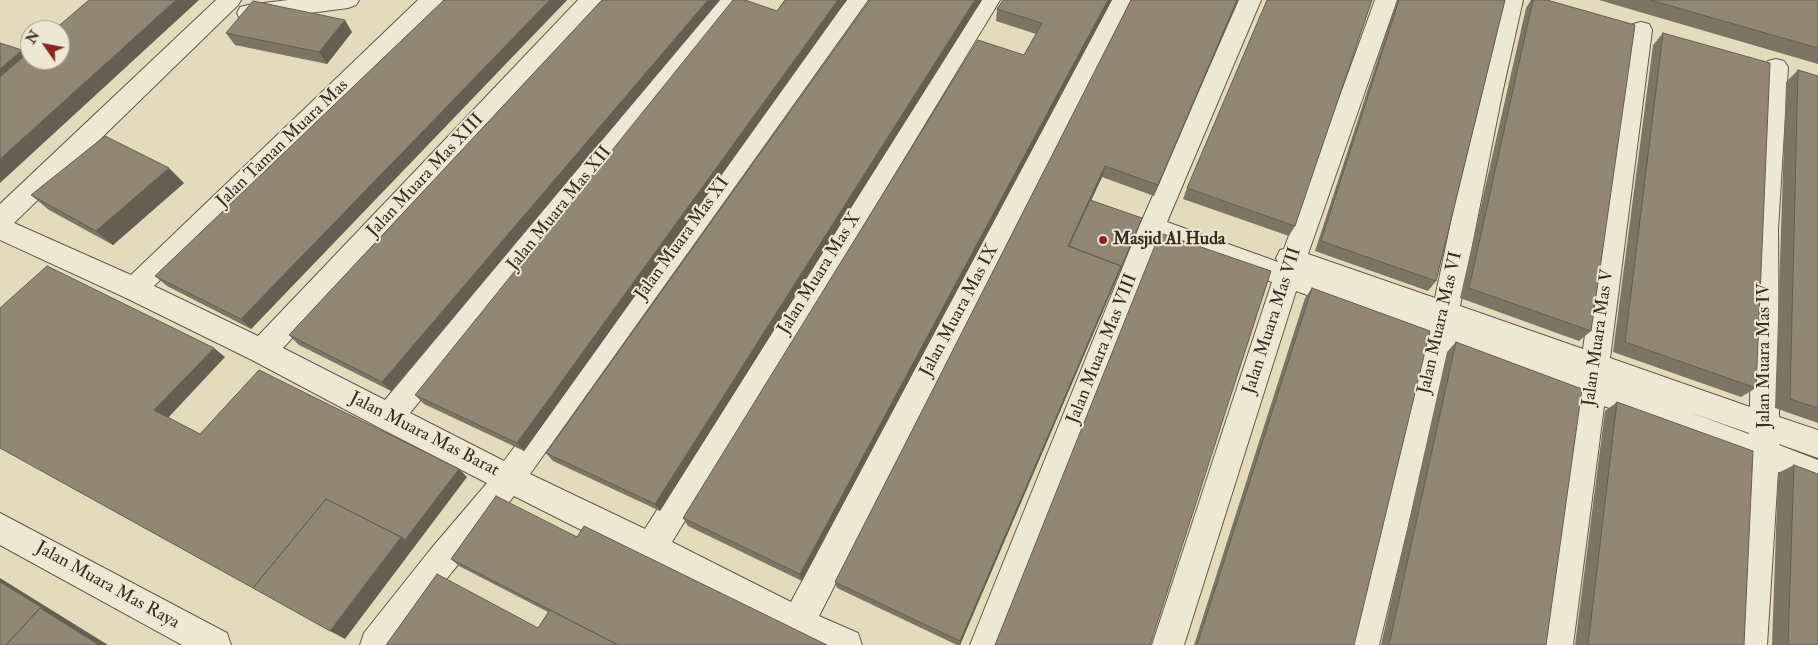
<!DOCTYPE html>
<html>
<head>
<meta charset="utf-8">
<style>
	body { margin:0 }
	#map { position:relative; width:1818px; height:645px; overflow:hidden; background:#e4dbbd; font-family:"IM FELL Double Pica",serif }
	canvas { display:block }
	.north { position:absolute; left:20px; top:20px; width:50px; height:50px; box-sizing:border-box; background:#ede8d4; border:1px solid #a59c8e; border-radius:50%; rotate:303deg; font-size:14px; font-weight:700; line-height:20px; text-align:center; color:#3a2b24 }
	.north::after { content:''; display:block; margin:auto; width:18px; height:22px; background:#8f2418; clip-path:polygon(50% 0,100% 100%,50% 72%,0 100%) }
</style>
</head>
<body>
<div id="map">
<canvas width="1818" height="645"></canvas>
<div class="north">N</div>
</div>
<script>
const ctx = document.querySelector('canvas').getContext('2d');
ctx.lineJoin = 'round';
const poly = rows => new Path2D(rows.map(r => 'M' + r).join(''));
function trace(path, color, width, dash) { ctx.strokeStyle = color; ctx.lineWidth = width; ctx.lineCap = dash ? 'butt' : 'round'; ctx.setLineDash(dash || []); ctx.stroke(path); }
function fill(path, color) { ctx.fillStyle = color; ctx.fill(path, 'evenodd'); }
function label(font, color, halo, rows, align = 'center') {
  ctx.font = font + ' "IM FELL Double Pica",serif'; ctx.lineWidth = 4; ctx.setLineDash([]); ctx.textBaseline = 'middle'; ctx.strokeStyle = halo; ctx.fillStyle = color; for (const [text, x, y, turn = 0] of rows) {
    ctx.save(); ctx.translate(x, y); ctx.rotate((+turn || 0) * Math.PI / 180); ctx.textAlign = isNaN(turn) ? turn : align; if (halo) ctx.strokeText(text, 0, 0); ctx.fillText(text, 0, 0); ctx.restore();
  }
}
const street = poly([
	[216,0,241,0,238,5,14,223,131,275,418,0,443,0,440,5,154,286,258,336,578,0,602,0,283,348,385,400,719,0,742,0,410,413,504,461,845,0,868,0,530,474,645,529,978,0,1000,0,672,542,791,602,1111,0,1133,0,819,616,858,633,862,645,809,645,514,496,452,572,396,645,360,645,364,633,430,550,487,483,378,427,252,360,124,297,0,240,0,204,216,0],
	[288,0,359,0,356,5,348,8,248,21,240,19,237,13,240,7,248,5,288,0],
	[1239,0,1261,0,1167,222,1278,262,1276,258,1280,250,1284,249,1375,0,1397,0,1308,254,1435,298,1478,94,1501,0,1523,0,1502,94,1460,306,1583,349,1630,30,1633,24,1641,22,1649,24,1652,30,1610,358,1750,407,1752,229,1764,67,1768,61,1776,59,1784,61,1788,67,1778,229,1779,417,1818,430,1818,458,1779,444,1779,445,1818,460,1818,488,1778,472,1767,645,1735,645,1749,461,1604,406,1573,645,1541,645,1577,395,1451,349,1379,645,1347,645,1426,339,1296,291,1184,645,1152,645,1272,282,1160,241,1002,645,970,645,1139,227,1239,0],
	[1689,412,1749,433,1749,434,1689,412],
	[0,513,227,633,231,645,182,645,0,545,0,513]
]);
const wall = poly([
	[444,0,567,0,251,329,167,286,155,276],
	[602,0,720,0,391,391,299,345,289,335],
	[785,0,847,0,524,451,424,404,415,395,777,11],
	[870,0,982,0,660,511,553,461,546,453],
	[1112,0,802,581,688,526,683,518,1024,55,1036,34,996,21,997,9],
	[1131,0,1238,0,1154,196,1102,177,1091,200,1140,224,960,645,957,645,837,588,835,582],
	[1397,0,1505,0,1436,281,1428,291,1315,251],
	[1531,0,1547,0,1591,331,1579,341,1460,298,1526,8],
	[1599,0,1818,0,1818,64,1626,8],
	[352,32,327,64,235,45,226,33],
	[1663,33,1756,388,1741,397,1613,352,1653,45],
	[1798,70,1818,76,1818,423,1775,408,1786,82],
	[184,183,113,245,49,210,31,195],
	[1187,188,1295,226,1289,236,1183,199],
	[1312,288,1354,645,1194,645,1305,298],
	[1456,342,1546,645,1381,645,1447,352],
	[1617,402,1744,645,1575,645,1605,411],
	[1794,465,1818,645,1772,645,1778,473],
	[577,537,827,645,538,628,548,612,459,566,451,559]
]);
const shadedWall = poly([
	[176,0,199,0,0,183,0,159],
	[550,0,567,0,251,329,241,319],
	[708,0,720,0,391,391,382,382],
	[838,0,840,0,840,9,524,451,517,443],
	[842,0,847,0,840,9,840,3],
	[975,0,982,0,660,511,655,504],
	[1108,0,1112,0,802,581,800,574],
	[1237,0,1238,0,1154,196,1158,185],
	[345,20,352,32,327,64,319,52],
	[22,50,30,59,0,100,0,69],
	[1105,166,1102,177,1068,251,1068,246],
	[169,168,184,183,113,245,96,231],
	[1142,218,1118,276,960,645,960,641],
	[214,348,225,357,167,419,154,410],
	[459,469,467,477,345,639,330,631,401,537],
	[0,578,108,645,99,645,40,608,0,582]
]);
const building = poly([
	[89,0,176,0,0,159,0,77,30,51,30,60,60,60,60,30,54,30,89,0],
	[444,0,550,0,241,319,155,276,444,0],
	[602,0,708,0,382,382,289,335,602,0],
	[733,0,745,0,777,11,785,0,838,0,517,443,415,395,733,0],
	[870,0,975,0,655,504,546,453,870,0],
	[1003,0,1108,0,800,574,683,518,978,40,1024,55,1042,23,997,9,1003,0],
	[1131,0,1237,0,1158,185,1105,166,1068,246,1121,266,960,641,835,582,1131,0],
	[1267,0,1372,0,1295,226,1187,188,1267,0],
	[1399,0,1505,0,1436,281,1321,241,1399,0],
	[1533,0,1547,0,1635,25,1591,331,1469,288,1533,0],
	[1650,0,1818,0,1818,48,1650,0],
	[253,1,345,20,319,52,226,33,253,1],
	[1663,33,1770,63,1756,388,1625,342,1663,33],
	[0,43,22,50,0,69,0,43],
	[1798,70,1818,76,1818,408,1790,399,1798,70],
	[105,136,169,168,96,231,31,195,105,136],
	[1090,200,1142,218,1120,270,1121,266,1069,246,1090,200],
	[1160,233,1271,271,1150,645,995,645,1160,233],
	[47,266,214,348,154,410,200,434,259,370,459,469,405,540,401,537,326,499,253,588,0,448,0,308,47,266],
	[1312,288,1430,331,1354,645,1197,645,1312,288],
	[1456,342,1582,389,1546,645,1389,645,1456,342],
	[1617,402,1753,451,1744,645,1588,645,1617,402],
	[1794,465,1818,474,1818,645,1788,645,1794,465],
	[496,496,577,537,584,526,827,645,618,645,451,559,496,496],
	[326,499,401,537,330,631,253,588,326,499],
	[437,574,538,628,550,610,618,645,386,645,437,574],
	[0,582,46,610,40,608,6,645,0,645,0,582],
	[40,608,99,645,6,645,40,608]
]);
const markers = [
	[1103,240,5,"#8f2418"]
];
const streetNames = [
	["Jalan Taman Muara Mas",283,144,-44],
	["Jalan Muara Mas XIII",426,176,-47],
	["Jalan Muara Mas XII",560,209,-51],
	["Jalan Muara Mas XI",683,239,-54],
	["Jalan Muara Mas X",820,274,-58],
	["Jalan Muara Mas IX",960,311,-62],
	["Jalan Muara Mas VII",1273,321,-72],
	["Jalan Muara Mas VI",1441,323,-77],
	["Jalan Muara Mas V",1599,338,-82],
	["Jalan Muara Mas VIII",1103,349,-68],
	["Jalan Muara Mas IV",1765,356,-90],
	["Jalan Muara Mas Barat",424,435,27],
	["Jalan Muara Mas Raya",107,586,29]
];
const poiNames = [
	["Masjid Al Huda",1113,240]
];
trace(street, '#64574a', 2);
fill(street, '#ede8d4');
fill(wall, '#7e7464');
fill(shadedWall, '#665e51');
fill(building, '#928774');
trace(building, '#665e51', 1);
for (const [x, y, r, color] of markers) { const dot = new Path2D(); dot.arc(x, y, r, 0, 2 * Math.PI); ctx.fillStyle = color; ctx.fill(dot); trace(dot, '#ede8d4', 2); }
label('18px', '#3a2b24', '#ede8d4', streetNames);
label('bold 18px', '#3a2b24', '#ede8d4', poiNames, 'left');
</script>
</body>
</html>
